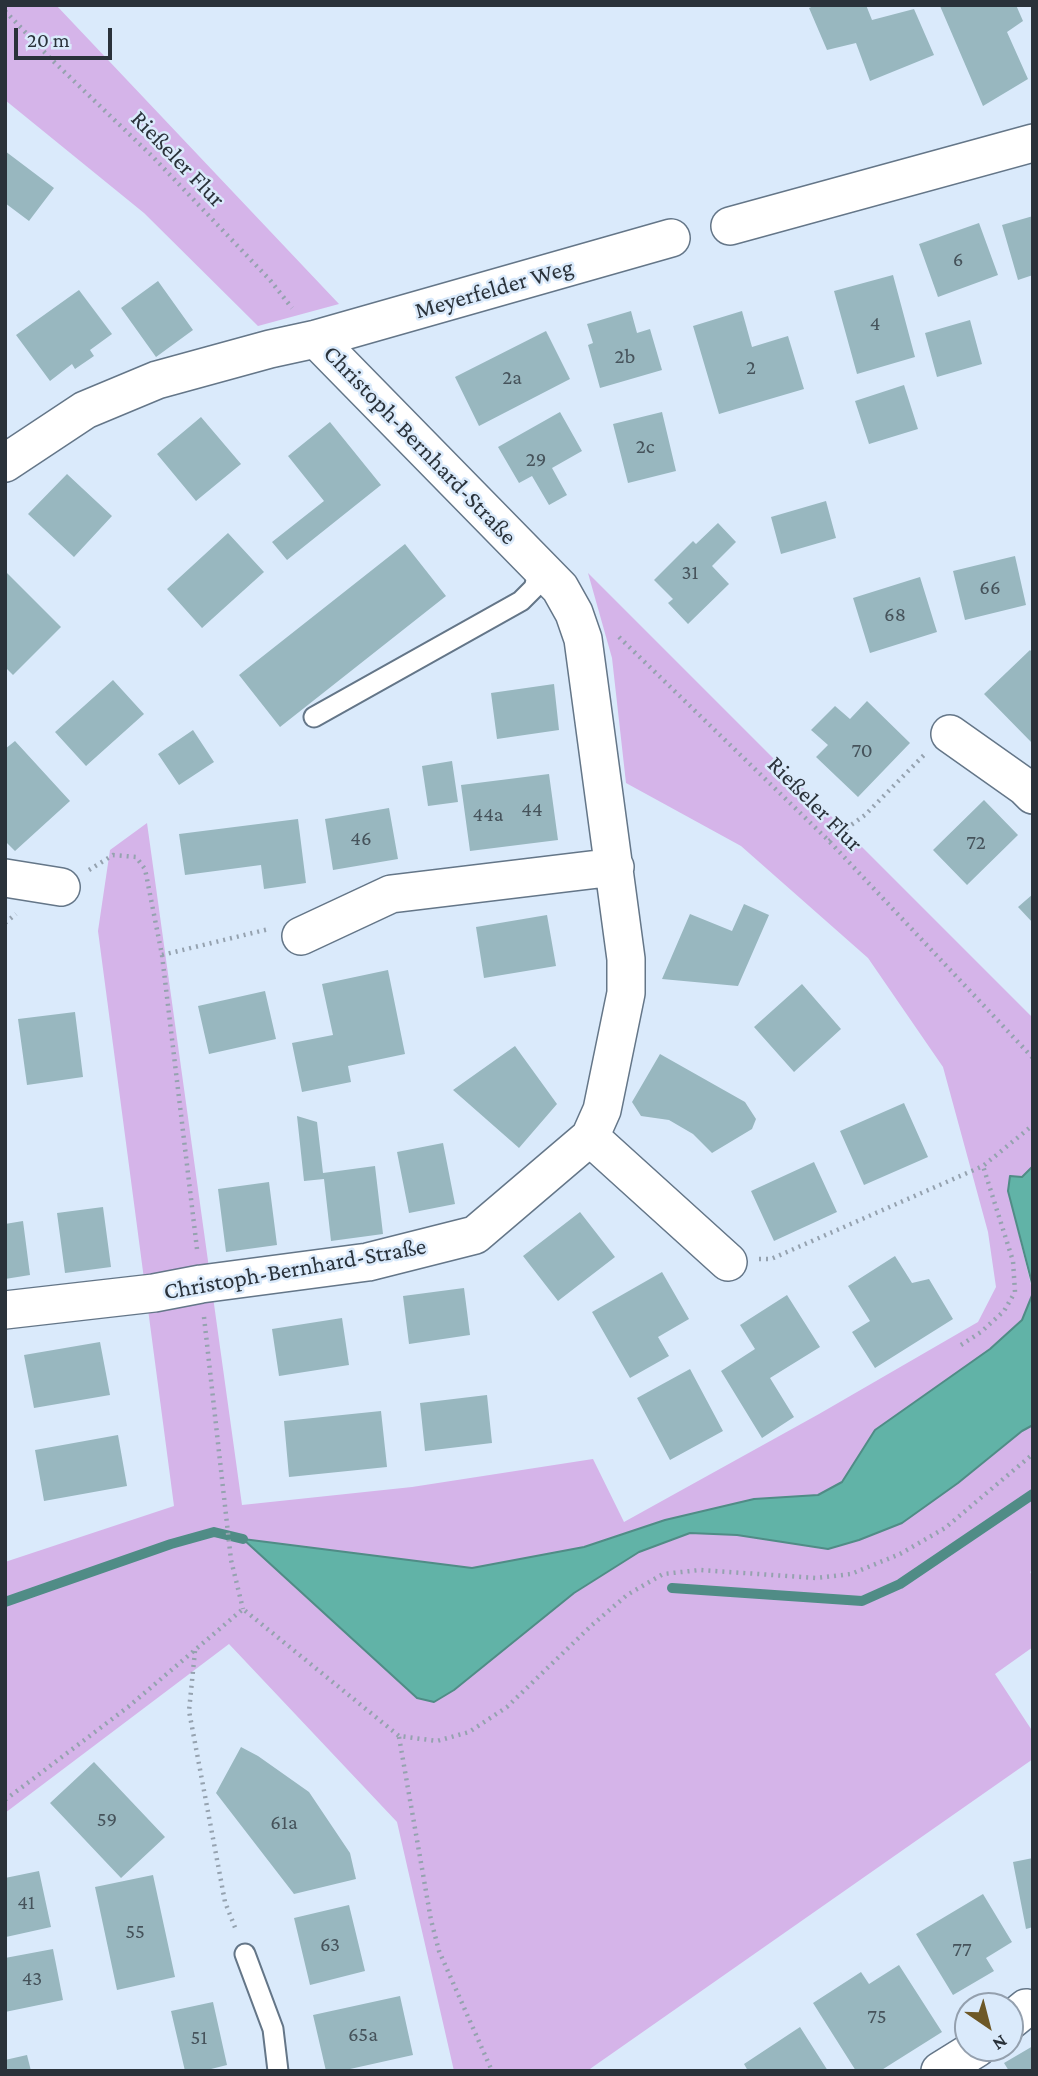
<!DOCTYPE html>
<html>
<head>
<meta charset="utf-8">
<style>
	body { margin:0 }
	#map { position:relative; width:1038px; height:2076px; overflow:hidden; background:#daeafb; font-family:"Crimson Pro",serif }
	canvas { display:block }
	.frame { position:absolute; inset:0; border:7px solid #2a323a; pointer-events:none }
	.north { position:absolute; left:954px; top:1992px; width:70px; height:70px; box-sizing:border-box; background:#daeafb; border:2px solid #94a0ae; border-radius:50%; rotate:145deg; font-size:19px; font-weight:700; line-height:28px; text-align:center; color:#2a323a }
	.north::after { content:''; display:block; margin:auto; width:24px; height:32px; background:#6d5827; clip-path:polygon(50% 0,100% 100%,50% 72%,0 100%) }
	.scale { position:absolute; left:14px; top:28px; width:98px; height:32px; box-sizing:border-box; border:4px solid #2a323a; border-top:0; padding-left:9px; font-size:21px; line-height:24px; white-space:nowrap; color:#2a323a; -webkit-text-stroke:5px #daeafb; paint-order:stroke }
</style>
</head>
<body>
<div id="map">
<canvas width="1038" height="2076"></canvas>
<div class="frame"></div>
<div class="north">N</div>
<div class="scale">20 m</div>
</div>
<script>
const ctx = document.querySelector('canvas').getContext('2d');
ctx.lineJoin = 'round';
function fill(path, color) { ctx.fillStyle = color; ctx.fill(path, 'evenodd'); }
const poly = rows => new Path2D(rows.map(r => 'M' + r).join(''));
function trace(path, color, width, dash) { ctx.strokeStyle = color; ctx.lineWidth = width; ctx.lineCap = dash ? 'butt' : 'round'; ctx.setLineDash(dash || []); ctx.stroke(path); }
function label(font, color, halo, rows, align = 'center') {
  ctx.font = font + ' "Crimson Pro",serif'; ctx.lineWidth = 5; ctx.setLineDash([]); ctx.textBaseline = 'middle'; ctx.strokeStyle = halo; ctx.fillStyle = color; for (const [text, x, y, turn = 0] of rows) {
    ctx.save(); ctx.translate(x, y); ctx.rotate((+turn || 0) * Math.PI / 180); ctx.textAlign = isNaN(turn) ? turn : align; if (halo) ctx.strokeText(text, 0, 0); ctx.fillText(text, 0, 0); ctx.restore();
  }
}
const green = poly([
	[5,5,56,5,339,304,258,326,144,213,5,100],
	[588,573,1033,1018,1033,1166,1008,1191,1033,1293,1022,1320,990,1349,875,1430,842,1482,818,1495,754,1499,665,1520,584,1547,472,1568,244,1540,575,1593,639,1552,690,1533,859,1540,902,1523,958,1483,1022,1431,1033,1425,1033,1569,1030,1572,1033,1577,1033,1647,995,1674,1033,1732,1033,1759,587,2071,454,2071,397,1822,229,1644,5,1813,5,1562,174,1506,98,931,110,850,147,823,242,1505,412,1487,593,1459,624,1522,819,1414,978,1322,996,1287,988,1232,943,1067,868,958,741,846,626,783,612,658]
]);
const water = poly([
	[1033,1166,1033,1287,1008,1191,1010,1176,1022,1177,1033,1166],
	[1033,1293,1033,1425,1022,1431,958,1483,902,1523,859,1540,828,1549,737,1535,690,1533,639,1552,574,1593,454,1690,434,1702,417,1698,243,1539,472,1568,584,1547,665,1520,754,1499,818,1495,842,1482,875,1430,990,1349,1022,1320,1033,1293]
]);
const stream = poly([
	[672,1588,862,1601,900,1584,1033,1494],
	[5,1602,171,1544,214,1532,243,1539]
]);
const building = poly([
	[816,5,866,5,872,20,914,9,934,55,870,81,856,43,827,50,809,8],
	[943,5,1016,5,1023,21,1007,32,1028,79,983,106,940,6],
	[5,151,54,188,29,221,5,203],
	[1033,216,1033,275,1018,280,1002,225],
	[979,223,998,275,938,297,919,244],
	[893,275,915,357,857,374,834,291],
	[158,281,193,330,156,357,121,308],
	[79,290,112,334,90,350,94,356,75,369,72,364,50,381,16,335],
	[631,311,637,333,650,329,662,370,600,388,588,345,593,343,587,324],
	[742,311,752,347,788,336,804,389,719,414,693,326],
	[970,320,982,364,937,377,925,333],
	[546,331,570,379,479,426,455,377],
	[904,385,918,429,869,444,855,401],
	[560,412,582,451,552,468,567,495,549,505,532,476,519,483,498,447],
	[662,412,676,471,628,483,613,424],
	[201,417,241,464,196,501,157,454],
	[330,422,381,485,287,560,272,542,324,501,288,456],
	[67,474,112,516,74,557,28,514],
	[826,501,836,538,781,554,771,517],
	[718,523,736,542,712,566,729,584,688,624,668,603,673,599,654,580,693,541,696,544],
	[228,533,264,572,202,628,167,589],
	[405,544,446,596,280,727,239,675],
	[1015,556,1026,605,965,620,953,571],
	[5,571,61,627,13,675,5,667],
	[920,577,937,632,870,653,853,598],
	[1030,650,1033,653,1033,744,984,694],
	[113,680,144,714,86,766,55,732],
	[554,684,559,730,497,739,491,693],
	[867,701,910,743,858,797,816,757,828,745,811,730,835,706,850,719],
	[193,730,214,762,179,785,158,754],
	[15,741,70,801,15,851,5,841,5,749],
	[452,761,458,802,428,806,422,766],
	[549,774,558,840,470,851,461,785],
	[984,800,1018,835,967,885,933,850],
	[389,808,398,859,333,870,325,819],
	[298,819,306,883,264,889,261,865,185,875,179,834],
	[1033,894,1033,923,1018,907],
	[744,904,769,915,738,986,662,979,690,914,732,931],
	[547,915,556,966,484,978,476,927],
	[388,970,405,1054,348,1066,351,1082,302,1092,292,1043,333,1035,322,984],
	[802,984,841,1029,794,1072,754,1027],
	[265,991,276,1039,209,1054,198,1006],
	[75,1012,83,1077,27,1085,18,1019],
	[515,1046,557,1104,519,1148,453,1090],
	[660,1054,745,1102,756,1119,752,1129,712,1153,693,1134,669,1120,641,1116,632,1102],
	[904,1103,928,1157,864,1185,840,1131],
	[297,1116,317,1122,323,1173,375,1166,383,1234,331,1241,324,1179,304,1181],
	[443,1143,455,1204,409,1213,397,1152],
	[814,1162,837,1212,774,1241,751,1191],
	[269,1182,277,1245,226,1252,218,1189],
	[103,1207,111,1267,65,1273,57,1213],
	[580,1212,615,1257,558,1301,523,1256],
	[23,1221,30,1275,5,1279,5,1224],
	[895,1256,912,1283,929,1279,953,1319,875,1368,852,1332,870,1321,848,1286],
	[662,1272,689,1319,658,1337,669,1356,630,1378,592,1312],
	[464,1288,470,1335,409,1344,403,1296],
	[787,1295,820,1347,770,1378,794,1417,762,1438,721,1371,755,1349,740,1325],
	[342,1318,349,1365,279,1376,272,1329],
	[100,1342,110,1395,34,1408,24,1355],
	[690,1369,723,1431,670,1460,637,1398],
	[487,1395,492,1443,425,1451,420,1403],
	[381,1411,387,1467,289,1477,284,1421],
	[118,1435,127,1486,44,1501,35,1450],
	[241,1747,258,1756,309,1792,350,1853,356,1879,294,1894,216,1793],
	[94,1762,165,1837,121,1878,50,1803],
	[1033,1858,1033,1927,1026,1929,1013,1862],
	[39,1871,51,1927,6,1937,5,1878],
	[153,1875,175,1977,117,1990,95,1887],
	[983,1894,1012,1942,986,1958,994,1971,953,1995,916,1934],
	[349,1905,365,1971,310,1985,294,1918],
	[53,1949,63,2000,5,2012,5,1958],
	[899,1965,942,2032,880,2071,856,2071,813,2003,861,1972,869,1984],
	[400,1996,413,2055,341,2071,326,2071,313,2015],
	[213,2002,227,2065,203,2071,185,2071,171,2011],
	[800,2027,828,2071,748,2071,744,2064],
	[1033,2046,1033,2071,1009,2071,1004,2063],
	[27,2055,31,2071,5,2071,5,2060]
]);
const path = poly([
	[5,11,51,59,153,157,270,280,292,308],
	[619,637,829,841,1033,1058],
	[829,841,865,815,924,755],
	[89,870,113,855,136,857,145,869,162,955,269,929],
	[5,923,16,914],
	[162,955,197,1249],
	[759,1259,771,1259,983,1166,1033,1125],
	[204,1317,231,1560,243,1609],
	[961,1345,981,1332,1004,1311,1015,1292,1013,1261,983,1166],
	[195,1651,189,1711,225,1902,236,1930],
	[399,1737,431,1920,439,1951,492,2071],
	[5,1800,128,1707,243,1609,399,1736,437,1741,469,1732,507,1707,592,1625,627,1595,663,1574,700,1570,816,1578,851,1574,900,1554,945,1528,1033,1454]
]);
const service = poly([
	[314,717,521,601,534,588,540,567],
	[245,1954,273,2029,278,2071]
]);
const minor = poly([
	[730,226,1033,143],
	[5,463,85,410,157,380,270,349,316,339,671,238],
	[950,734,1025,787,1033,795],
	[5,878,61,887],
	[301,936,391,894,615,867],
	[590,1137,728,1262],
	[5,1310,154,1293,201,1284,368,1262,475,1235,590,1137,602,1110,626,993,626,959,583,639,574,613,560,588,316,339],
	[1010,2021,1026,2008],
	[940,2071,977,2048]
]);
const numberNames = [
	["6",958,260],
	["4",875,324],
	["2b",625,357],
	["2",751,368],
	["2a",512,378],
	["2c",645,447],
	["29",536,460],
	["31",690,573],
	["66",990,588],
	["68",895,615],
	["70",862,751],
	["44",532,810],
	["44a",488,815],
	["46",361,839],
	["72",976,843],
	["59",107,1820],
	["61a",284,1823],
	["41",26,1903],
	["55",135,1932],
	["63",330,1945],
	["77",962,1950],
	["43",32,1979],
	["75",877,2017],
	["65a",363,2035],
	["51",199,2038]
];
const streetNames = [
	["Rießeler Flur",178,159,46],
	["Meyerfelder Weg",494,289,-16],
	["Christoph-Bernhard-Straße",420,445,46],
	["Rießeler Flur",815,804,45],
	["Christoph-Bernhard-Straße",295,1269,-10]
];
fill(green, '#d5b4e9');
fill(water, '#61b3a7');
trace(water, '#508c86', 2);
trace(stream, '#508c86', 10);
fill(building, '#98b7bf');
trace(service, '#647688', 23);
trace(minor, '#647688', 40);
trace(path, '#95a2af', 4.5, [2, 5]);
trace(service, '#fff', 19);
trace(minor, '#fff', 37);
label('21px', '#46535b', null, numberNames);
label('24px', '#2a323a', '#daeafb', streetNames);
</script>
</body>
</html>
